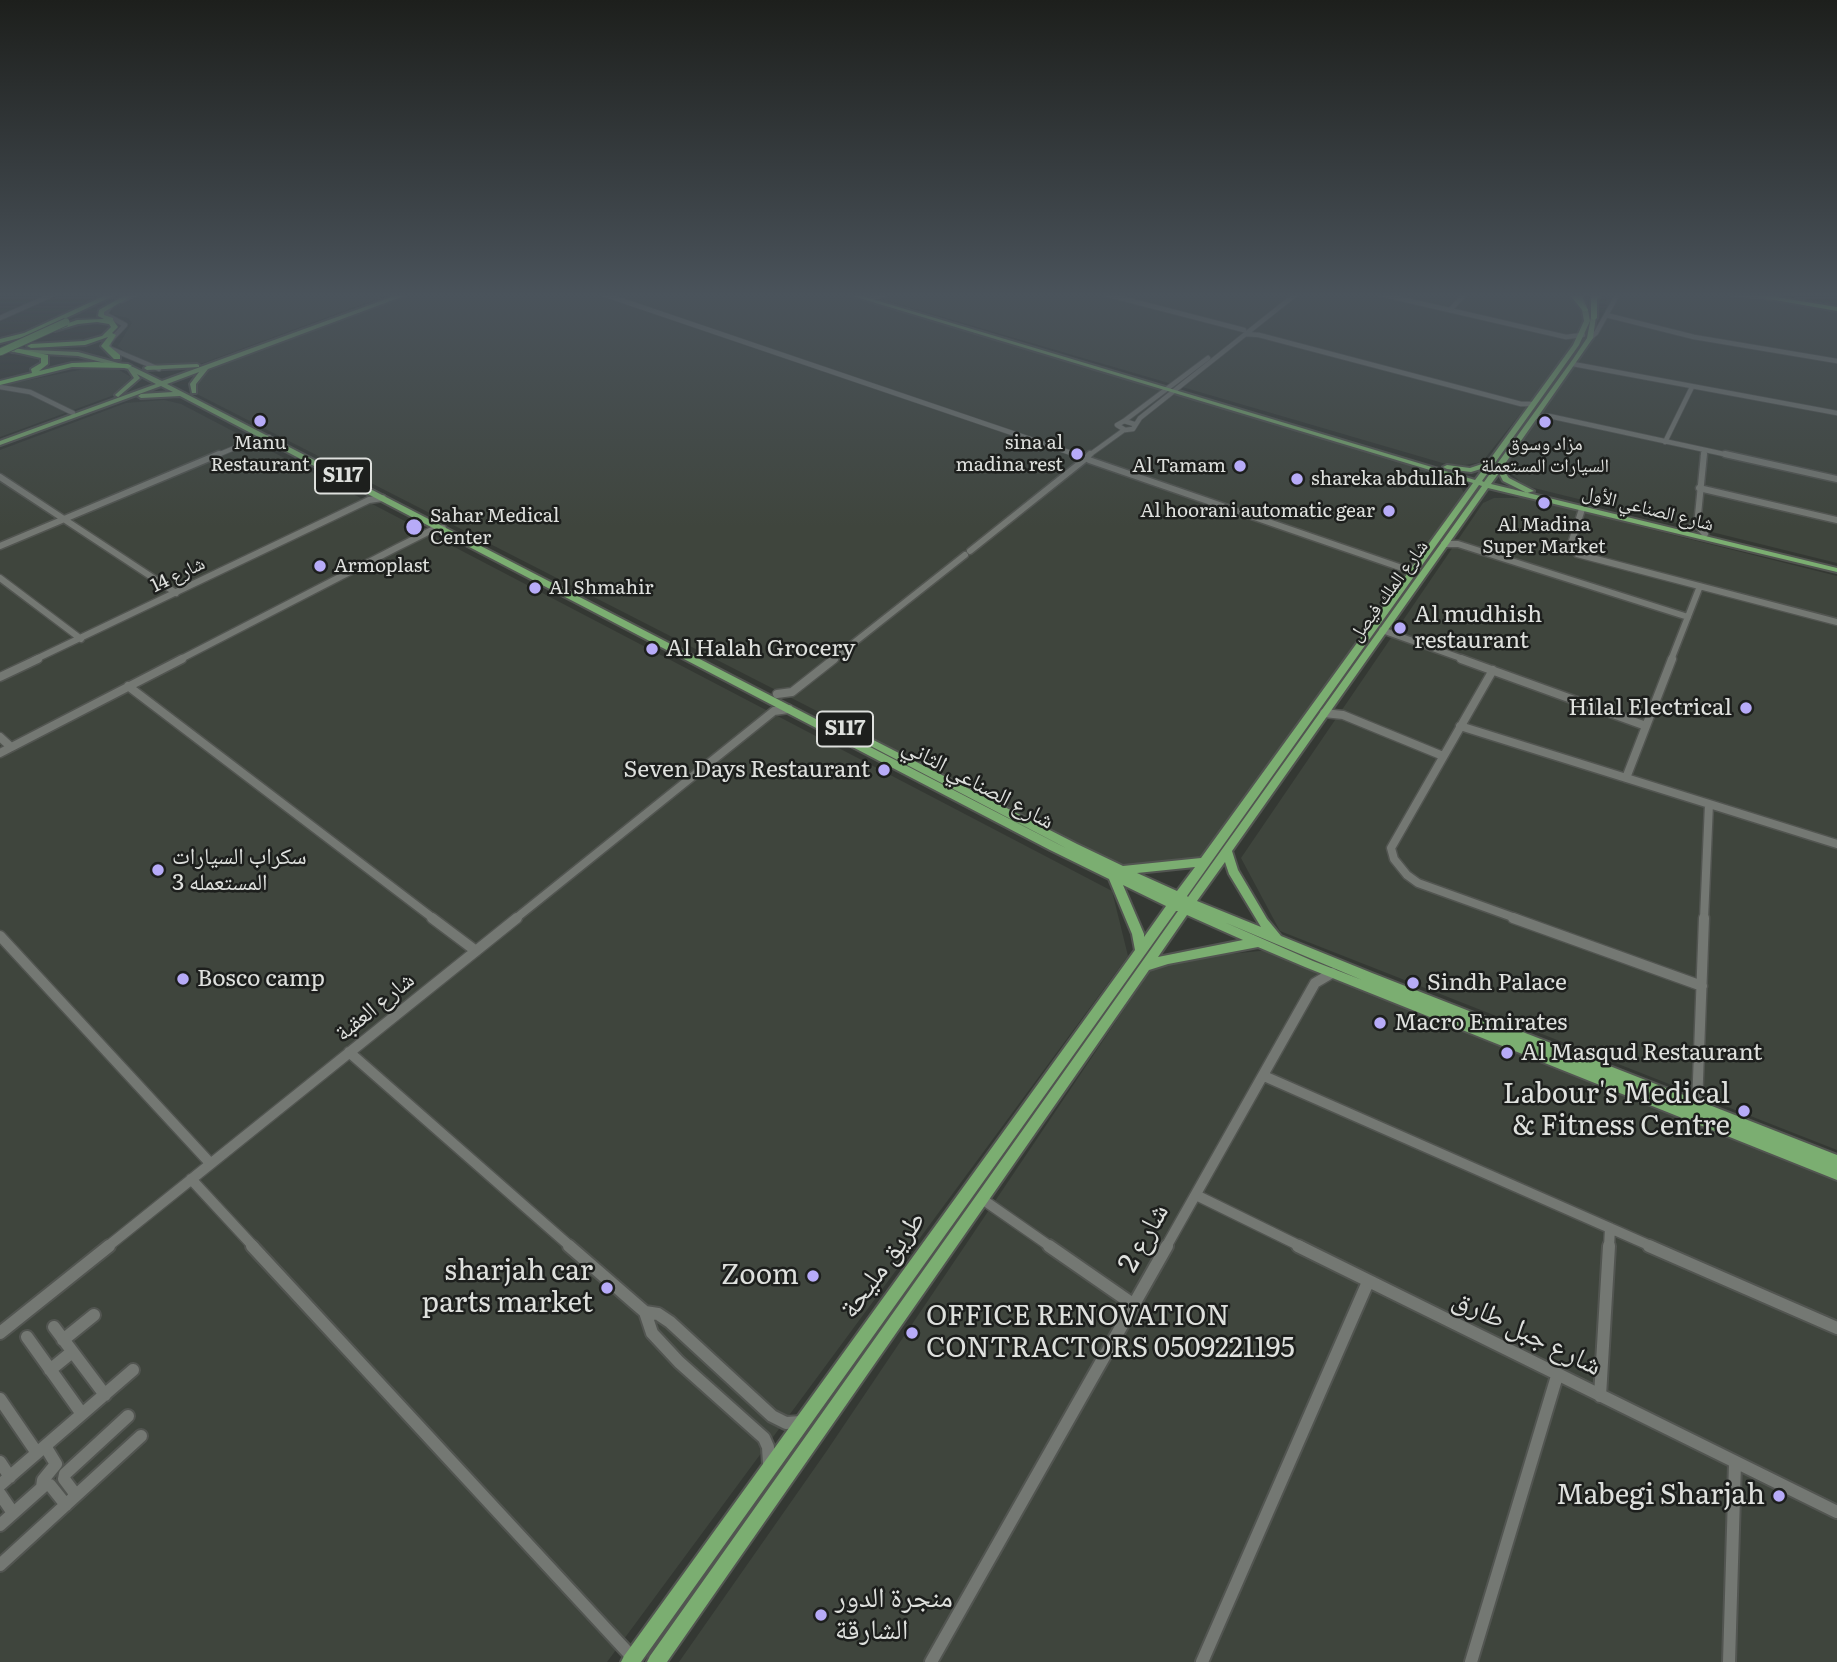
<!DOCTYPE html>
<html>
<head>
<meta charset="utf-8">
<style>
	body { margin:0 }
	canvas { display:block; background:#343833 }
</style>
</head>
<body>
<canvas width="1837" height="1662"></canvas>
<script>
const ctx = document.querySelector('canvas').getContext('2d');
ctx.lineJoin = 'round';
function fill(path, color) { ctx.fillStyle = color; ctx.fill(path, 'evenodd'); }
const poly = rows => new Path2D(rows.map(r => 'M' + r).join(''));
function trace(path, color, width, dash) { ctx.strokeStyle = color; ctx.lineWidth = width; ctx.lineCap = dash ? 'butt' : 'round'; ctx.setLineDash(dash || []); ctx.stroke(path); }
function label(font, color, halo, rows, align = 'center') {
  ctx.font = font + ' Literata,"Noto Naskh Arabic",serif'; ctx.lineWidth = 5; ctx.setLineDash([]); ctx.textBaseline = 'middle'; ctx.strokeStyle = halo; ctx.fillStyle = color; for (const [text, x, y, turn = 0] of rows) {
    ctx.save(); ctx.translate(x, y); ctx.rotate((+turn || 0) * Math.PI / 180); ctx.textAlign = isNaN(turn) ? turn : align; if (halo) ctx.strokeText(text, 0, 0); ctx.fillText(text, 0, 0); ctx.restore();
  }
}
const built = poly([
	[143,294,390,294,203,363,181,367,165,367,144,361,128,354,118,346,132,323,128,318,112,314,112,309],
	[409,294,842,294,1445,474,1459,484,1465,495,1204,858,1120,866,197,394,197,380,210,367],
	[864,294,1583,294,1595,309,1596,318,1482,462,1465,465,1446,464],
	[1607,294,1739,294,1837,309,1837,563,1526,486,1504,468,1538,410,1590,340,1607,311,1605,298],
	[94,367,114,367,131,377,114,395,0,437,0,386],
	[164,400,181,404,1112,891,1128,956,607,1662,0,1662,0,450,126,403],
	[1494,498,1525,498,1837,576,1837,1150,1280,931,1241,858,1483,503],
	[1269,950,1837,1176,1837,1662,679,1662,826,1452,1152,968,1192,958]
]);
const minorFar4 = poly([
	[603,294,1080,456],
	[1105,294,1244,330],
	[1380,294,1566,337,1583,335],
	[1731,294,1771,298],
	[872,298,886,294],
	[122,301,136,294],
	[111,306,105,314,125,325,109,342,109,348,159,369],
	[1450,310,1465,294],
	[1606,315,1694,337,1837,361],
	[0,318,54,294],
	[1246,334,1259,335,1521,404,1533,404],
	[1590,338,1596,333,1618,294],
	[1573,364,1837,413],
	[0,387,30,392,73,413],
	[1535,417,1549,416,1733,456],
	[1124,421,1208,358],
	[1134,424,1124,421,1117,425,1125,430,1133,429,1140,418,1296,294],
	[1665,442,1692,387],
	[215,456,256,439,269,437],
	[1088,456,1124,430],
	[1703,456,1704,450]
]);
const minorFar3 = poly([
	[1075,454,1082,457],
	[1704,454,1697,525,1705,534],
	[1725,454,1837,479],
	[1087,457,1090,454],
	[1089,460,1402,568,1418,567],
	[0,477,176,593],
	[1699,488,1837,520],
	[1582,509,1570,547,1577,554,1837,622],
	[1686,529,1697,525],
	[1444,544,1458,544,1688,617],
	[0,546,219,454],
	[970,551,1084,460],
	[0,578,81,639],
	[1382,630,1466,660],
	[34,660,369,500,383,498],
	[179,660,398,547,432,530,443,528],
	[832,660,965,555],
	[1671,660,1700,586]
]);
const minorFar2 = poly([
	[1461,659,1646,726],
	[1493,670,1391,848,1394,859,1407,875,1418,883,1518,919],
	[0,677,38,659],
	[128,686,434,919],
	[777,694,792,692,834,659],
	[1324,713,1343,715,1443,756],
	[1460,726,1837,844],
	[0,737,11,747],
	[0,753,182,659],
	[1626,778,1672,659],
	[515,919,774,711,789,709],
	[1704,919,1709,804]
]);
const minorFar1 = poly([
	[432,918,476,951],
	[1513,918,1702,986],
	[0,936,210,1163],
	[349,1052,571,1247],
	[1264,1076,1653,1247],
	[1697,1106,1704,918],
	[191,1179,254,1247],
	[1196,1195,1302,1247],
	[982,1199,1051,1247],
	[107,1247,517,918],
	[1166,1247,1315,983,1332,973],
	[1609,1247,1610,1228]
]);
const minor = poly([
	[252,1246,633,1658],
	[569,1246,645,1312,658,1314,670,1322,772,1416,786,1423,802,1422],
	[1049,1246,1134,1305],
	[1298,1246,1837,1512],
	[1649,1246,1837,1328],
	[645,1312,652,1333,679,1362,764,1438,768,1447,769,1464],
	[54,1327,105,1395],
	[0,1333,109,1246],
	[27,1337,82,1414],
	[63,1340,94,1315],
	[50,1370,72,1352],
	[1600,1396,1609,1246],
	[0,1399,37,1453],
	[0,1462,10,1477],
	[0,1485,133,1370],
	[42,1487,43,1480,56,1464,45,1446],
	[0,1494,13,1513],
	[76,1495,64,1479,65,1474,128,1416],
	[0,1525,45,1485,50,1485,66,1505],
	[0,1565,141,1436],
	[931,1662,1167,1246],
	[1202,1662,1368,1282],
	[1471,1662,1557,1376],
	[1729,1662,1735,1463]
]);
const major = poly([
	[400,294,409,294,208,369,196,384,196,393,192,393,190,384,199,372,167,384,1058,844,1066,848,840,730,838,728,840,726,846,726,1077,844,1123,866,1201,858,1473,483,846,294,855,294,1475,480,1484,468,1471,472,1447,469,1443,467,1447,465,1470,468,1488,462,1573,345,1584,321,1582,310,1575,294,1581,294,1588,310,1590,321,1579,345,1482,481,1484,482,1573,359,1587,338,1591,317,1596,316,1593,338,1502,468,1509,478,1534,491,1527,493,1503,481,1499,473,1491,484,1837,568,1837,572,1488,488,1232,851,1238,870,1267,919,1281,936,1372,973,1837,1155,1837,1180,1305,967,1258,947,1168,964,1149,970,667,1662,647,1662,650,1656,1178,911,1176,911,641,1662,621,1662,624,1656,1135,950,1132,934,1109,879,1050,850,180,396,141,398,138,396,141,394,173,392,161,386,0,445,0,441,156,384,137,374,140,378,139,379,118,397,115,395,116,394,134,378,128,369,78,356,12,352,10,351,10,349,78,352,133,367,162,381,400,294],
	[1479,485,1482,486,1188,897,1187,896,1479,485],
	[1225,862,1229,874,1261,927,1197,901,1225,862],
	[1195,867,1177,891,1137,873,1195,867],
	[1123,885,1166,906,1144,937,1144,934,1123,885],
	[1187,915,1243,940,1158,957,1187,915],
	[1224,922,1362,980,1313,961,1224,922],
	[197,364,199,365,199,367,147,370,144,368,147,366,197,364]
]);
const highway = poly([
	[108,294,117,294,28,336,0,343,0,339,24,333,108,294],
	[127,294,135,294,104,312,104,315,113,318,113,320,118,327,112,333,116,335,109,346,120,355,120,359,114,359,101,346,108,337,85,345,31,348,27,346,31,344,84,341,102,336,111,327,109,324,97,322,78,324,55,331,52,329,77,320,104,319,98,316,99,310,127,294],
	[1569,294,1576,294,1588,310,1587,311,1583,311,1569,294],
	[1594,294,1601,294,1597,299,1597,318,1594,320,1591,318,1591,299,1594,294],
	[1741,294,1757,294,1837,307,1837,311,1741,294],
	[15,348,48,355,48,364,39,371,72,363,96,362,128,364,132,366,128,368,72,367,0,385,0,381,32,373,31,369,41,363,41,358,15,352,15,348]
]);
const highwayBridge = poly([
	[0,352,66,322]
]);
const markers = [
	[260,421,7,"#b7abf8"],
	[1545,422,7,"#b7abf8"],
	[1077,454,7,"#b7abf8"],
	[1240,466,7,"#b7abf8"],
	[1297,479,7,"#b7abf8"],
	[1544,503,7,"#b7abf8"],
	[1389,511,7,"#b7abf8"],
	[414,527,9,"#b7abf8"],
	[320,566,7,"#b7abf8"],
	[535,588,7,"#b7abf8"],
	[1400,628,7,"#b7abf8"],
	[652,649,7,"#b7abf8"],
	[1746,708,7,"#b7abf8"],
	[884,770,7,"#b7abf8"],
	[158,870,7,"#b7abf8"],
	[183,979,7,"#b7abf8"],
	[1413,983,7,"#b7abf8"],
	[1380,1023,7,"#b7abf8"],
	[1507,1053,7,"#b7abf8"],
	[1744,1111,7,"#b7abf8"],
	[813,1276,7,"#b7abf8"],
	[607,1288,7,"#b7abf8"],
	[912,1333,7,"#b7abf8"],
	[1779,1496,7,"#b7abf8"],
	[821,1615,7,"#b7abf8"]
];
const farPoinames = [
	["Manu",260,443,"center"],
	["Restaurant",260,465,"center"],
	["sina al",1063,443,"right"],
	["madina rest",1063,465,"right"],
	["مزاد وسوق",1545,444,"center"],
	["السيارات المستعملة",1545,466,"center"],
	["Al Tamam",1226,466,"right"],
	["shareka abdullah",1311,479],
	["Al hoorani automatic gear",1375,511,"right"],
	["Sahar Medical",430,516],
	["Center",430,538],
	["Al Madina",1544,525,"center"],
	["Super Market",1544,547,"center"],
	["Armoplast",334,566],
	["Al Shmahir",549,588]
];
const farStreetnames = [
	["شارع الصناعي الأول",1648,509,14],
	["شارع 14",178,575,-26],
	["شارع الملك فيصل",1389,591,-54]
];
const shields = [
	[343,476,56],
	[845,729,56]
];
const shieldNames = [
	["S117",343,476],
	["S117",845,729]
];
const poiNames = [
	["Al mudhish",1414,615],
	["restaurant",1414,641],
	["Al Halah Grocery",666,649],
	["Hilal Electrical",1732,708,"right"],
	["Seven Days Restaurant",870,770,"right"],
	["سكراب السيارات",172,857],
	["المستعمله 3",172,883],
	["Bosco camp",197,979],
	["Sindh Palace",1427,983],
	["Macro Emirates",1394,1023],
	["Al Masqud Restaurant",1521,1053]
];
const streetNames = [
	["شارع الصناعي الثاني",978,784,28],
	["شارع العقبة",375,1007,-39]
];
const nearPoinames = [
	["Labour's Medical",1730,1095],
	["& Fitness Centre",1730,1127],
	["sharjah car",593,1272],
	["parts market",593,1304],
	["Zoom",799,1276],
	["OFFICE RENOVATION",926,1317,"left"],
	["CONTRACTORS 0509221195",926,1349,"left"],
	["Mabegi Sharjah",1765,1496],
	["منجرة الدور",835,1599,"left"],
	["الشارقة",835,1631,"left"]
];
const nearStreetnames = [
	["شارع 2",1144,1238,-61],
	["طريق مليحة",883,1265,-54],
	["شارع جبل طارق",1527,1333,26]
];
fill(built, '#3f453d');
trace(minorFar4, '#525551', 6);
trace(minorFar3, '#525551', 9);
trace(minorFar2, '#525551', 11);
trace(minorFar1, '#525551', 13);
trace(minor, '#525551', 16);
trace(major, '#525551', 4);
trace(highway, '#525551', 4);
trace(minorFar4, '#747873', 4.5);
trace(minorFar3, '#747873', 6);
trace(minorFar2, '#747873', 8);
trace(minorFar1, '#747873', 10);
trace(minor, '#747873', 12);
fill(major, '#7bae71');
fill(highway, '#7fd26f');
trace(highwayBridge, '#525551', 9, []);
trace(highwayBridge, '#7fd26f', 7);
const sky = ctx.createLinearGradient(0, 0, 0, 527);
sky.addColorStop(0, '#1d1f1c');
sky.addColorStop(0.56, '#4a535b');
sky.addColorStop(1, '#4a535b00');
ctx.fillStyle = sky;
ctx.fillRect(0, 0, 1837, 527);
for (const [x, y, r, color] of markers) { const dot = new Path2D(); dot.arc(x, y, r, 0, 2 * Math.PI); ctx.fillStyle = color; ctx.fill(dot); trace(dot, '#1d1f1d', 2.5); }
label('19px', '#dee0dd', '#1d1f1d', farPoinames, 'left');
label('19px', '#dee0dd', '#1d1f1d', farStreetnames);
for (const [x, y, w] of shields) { const box = new Path2D(); box.roundRect(x - w / 2, y - 17.5, w, 35, 5); ctx.fillStyle = '#1d1f1d'; ctx.fill(box); trace(box, '#dee0dd', 2); }
label('bold 21px', '#dee0dd', null, shieldNames);
label('23px', '#dee0dd', '#1d1f1d', poiNames, 'left');
label('23px', '#dee0dd', '#1d1f1d', streetNames);
label('28px', '#dee0dd', '#1d1f1d', nearPoinames, 'right');
label('28px', '#dee0dd', '#1d1f1d', nearStreetnames);
</script>
</body>
</html>
